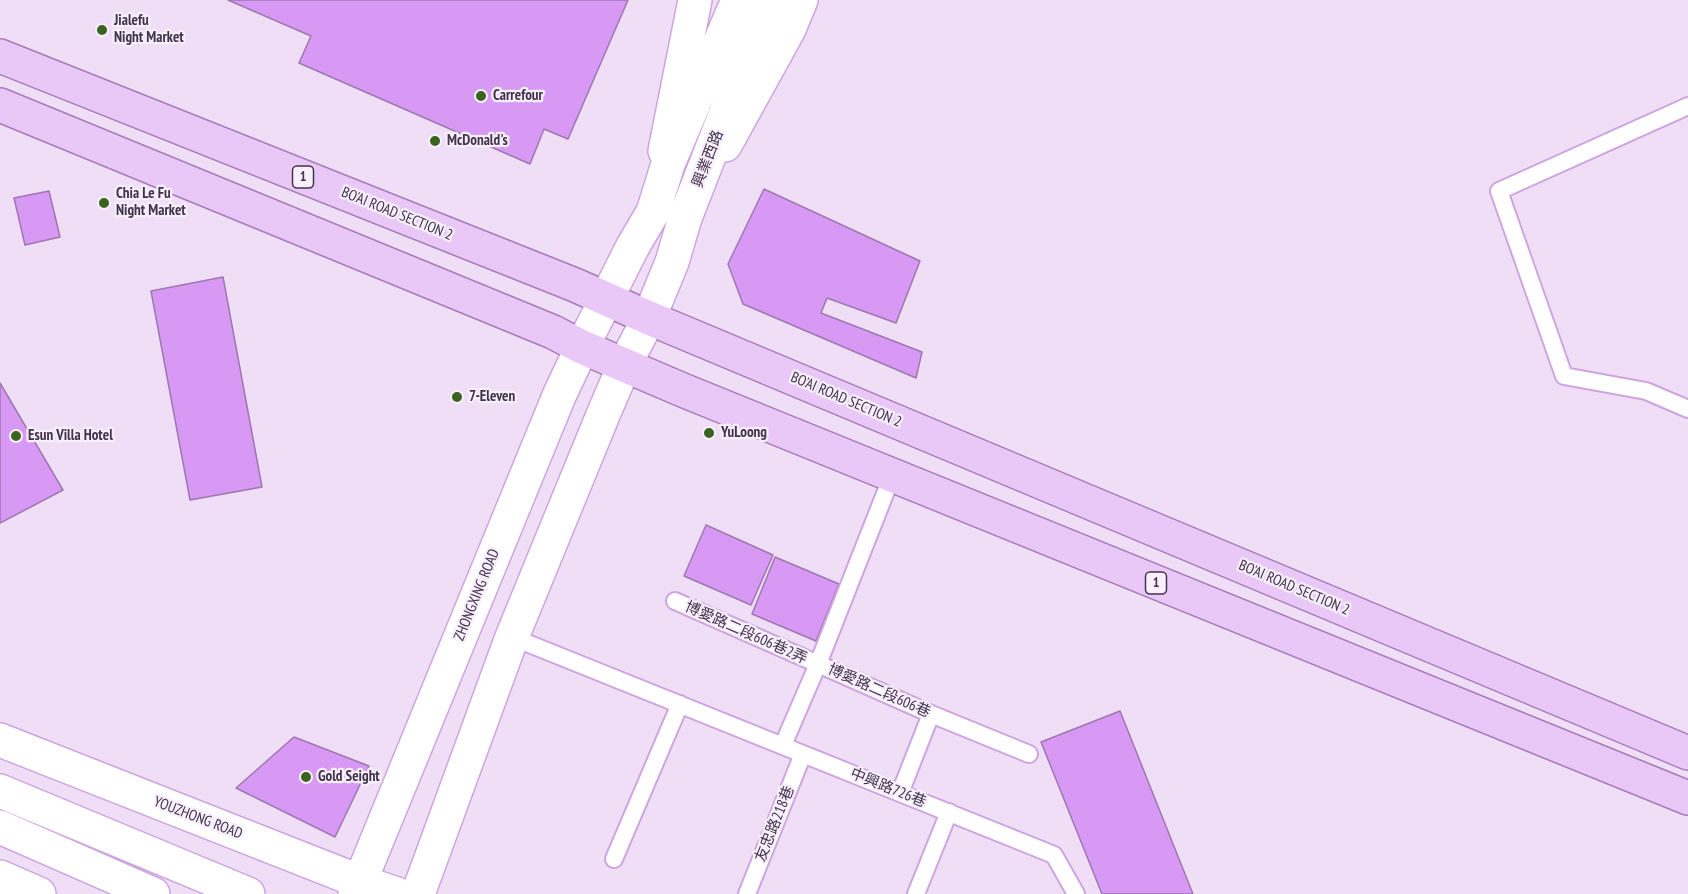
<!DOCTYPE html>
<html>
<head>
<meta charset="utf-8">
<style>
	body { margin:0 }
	canvas { display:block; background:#efdef6 }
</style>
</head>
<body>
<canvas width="1688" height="894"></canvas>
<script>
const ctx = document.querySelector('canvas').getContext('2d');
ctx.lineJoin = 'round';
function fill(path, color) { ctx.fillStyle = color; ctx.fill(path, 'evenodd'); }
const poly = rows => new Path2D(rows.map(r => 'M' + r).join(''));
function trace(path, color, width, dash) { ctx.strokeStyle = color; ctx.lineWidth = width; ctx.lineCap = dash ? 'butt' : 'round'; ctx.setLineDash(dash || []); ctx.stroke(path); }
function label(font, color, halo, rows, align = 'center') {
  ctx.font = font + ' "PT Sans Narrow","Noto Sans TC",sans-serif'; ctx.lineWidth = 4.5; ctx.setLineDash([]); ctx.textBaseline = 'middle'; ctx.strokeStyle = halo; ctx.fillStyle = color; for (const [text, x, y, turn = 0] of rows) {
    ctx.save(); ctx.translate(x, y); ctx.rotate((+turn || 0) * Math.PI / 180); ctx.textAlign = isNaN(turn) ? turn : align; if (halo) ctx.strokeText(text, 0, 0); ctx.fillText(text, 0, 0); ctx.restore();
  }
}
const building = poly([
	[228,0,628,0,568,139,544,129,530,164,299,63,311,36,228,0],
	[764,189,920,261,896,323,827,298,821,313,922,352,916,378,743,304,728,264,764,189],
	[49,191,60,237,25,245,14,198,49,191],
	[223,277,262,487,190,500,151,291,223,277],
	[0,383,63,490,0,523,0,383],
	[706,525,773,555,751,605,684,576,706,525],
	[775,557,839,584,816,641,752,614,775,557],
	[1120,711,1193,894,1102,894,1041,742,1120,711],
	[294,737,369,766,335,837,236,788,294,737]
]);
const lane = poly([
	[1688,106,1499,191,1564,376,1646,391,1688,409],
	[892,476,818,664,931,714,1029,754],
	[675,601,818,664,783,745],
	[512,637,1054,855,1076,894],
	[900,793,931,714],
	[614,859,680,704],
	[747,894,803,754],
	[916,894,949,812]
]);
const street = poly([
	[725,145,789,29,801,0],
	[665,151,695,0],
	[0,740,361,882,397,894],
	[0,877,39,894]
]);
const secondary = poly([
	[0,791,248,894],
	[0,827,153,894],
	[355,894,559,396,582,347,633,246,653,212,668,164,738,0],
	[418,894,512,637,603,415,624,366,649,318,672,262,685,218,770,0]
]);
const primary = poly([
	[0,56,575,285,649,318,1688,753],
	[0,105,553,332,582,347,685,391,1688,798]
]);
const markers = [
	[102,30,6,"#3a631f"],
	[481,96,6,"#3a631f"],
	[435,141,6,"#3a631f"],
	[104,203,6,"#3a631f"],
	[457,397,6,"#3a631f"],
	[709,433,6,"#3a631f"],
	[16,436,6,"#3a631f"],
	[306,777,6,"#3a631f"]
];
const shields = [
	[303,177,21],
	[1156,583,21]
];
const shieldNames = [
	["1",303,177],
	["1",1156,583]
];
const poiNames = [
	["Jialefu",114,21],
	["Night Market",114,38],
	["Carrefour",493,96],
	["McDonald's",447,141],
	["Chia Le Fu",116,194],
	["Night Market",116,211],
	["7-Eleven",469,397],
	["YuLoong",721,433],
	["Esun Villa Hotel",28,436],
	["Gold Seight",318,777]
];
const streetNames = [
	["興業西路",708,159,-69],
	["BO'AI ROAD SECTION 2",397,214,22],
	["BO'AI ROAD SECTION 2",846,400,23],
	["BO'AI ROAD SECTION 2",1294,588,23],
	["ZHONGXING ROAD",477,595,-68],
	["博愛路二段606巷2弄",746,633,24],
	["博愛路二段606巷",879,691,24],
	["中興路726巷",888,788,22],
	["YOUZHONG ROAD",198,818,21],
	["友忠路218巷",775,824,-68]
];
fill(building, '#d799f3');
trace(building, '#9e78b0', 1.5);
trace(lane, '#cea5e0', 20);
trace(street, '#cea5e0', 36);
trace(secondary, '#cea5e0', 36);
trace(primary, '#a67cb9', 36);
trace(lane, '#fff', 16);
trace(street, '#fff', 33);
trace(secondary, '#fff', 33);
trace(primary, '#e9c8f8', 33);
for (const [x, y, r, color] of markers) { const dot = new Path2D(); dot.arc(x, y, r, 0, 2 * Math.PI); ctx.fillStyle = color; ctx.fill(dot); trace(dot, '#f7effb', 2); }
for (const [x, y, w] of shields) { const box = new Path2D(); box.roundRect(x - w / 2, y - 11, w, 22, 4.5); ctx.fillStyle = '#f7effb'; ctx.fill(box); trace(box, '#44334c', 1.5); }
label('bold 14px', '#44334c', null, shieldNames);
label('bold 15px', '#44334c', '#f7effb', poiNames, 'left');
label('15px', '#44334c', '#f7effb', streetNames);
</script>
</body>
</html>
